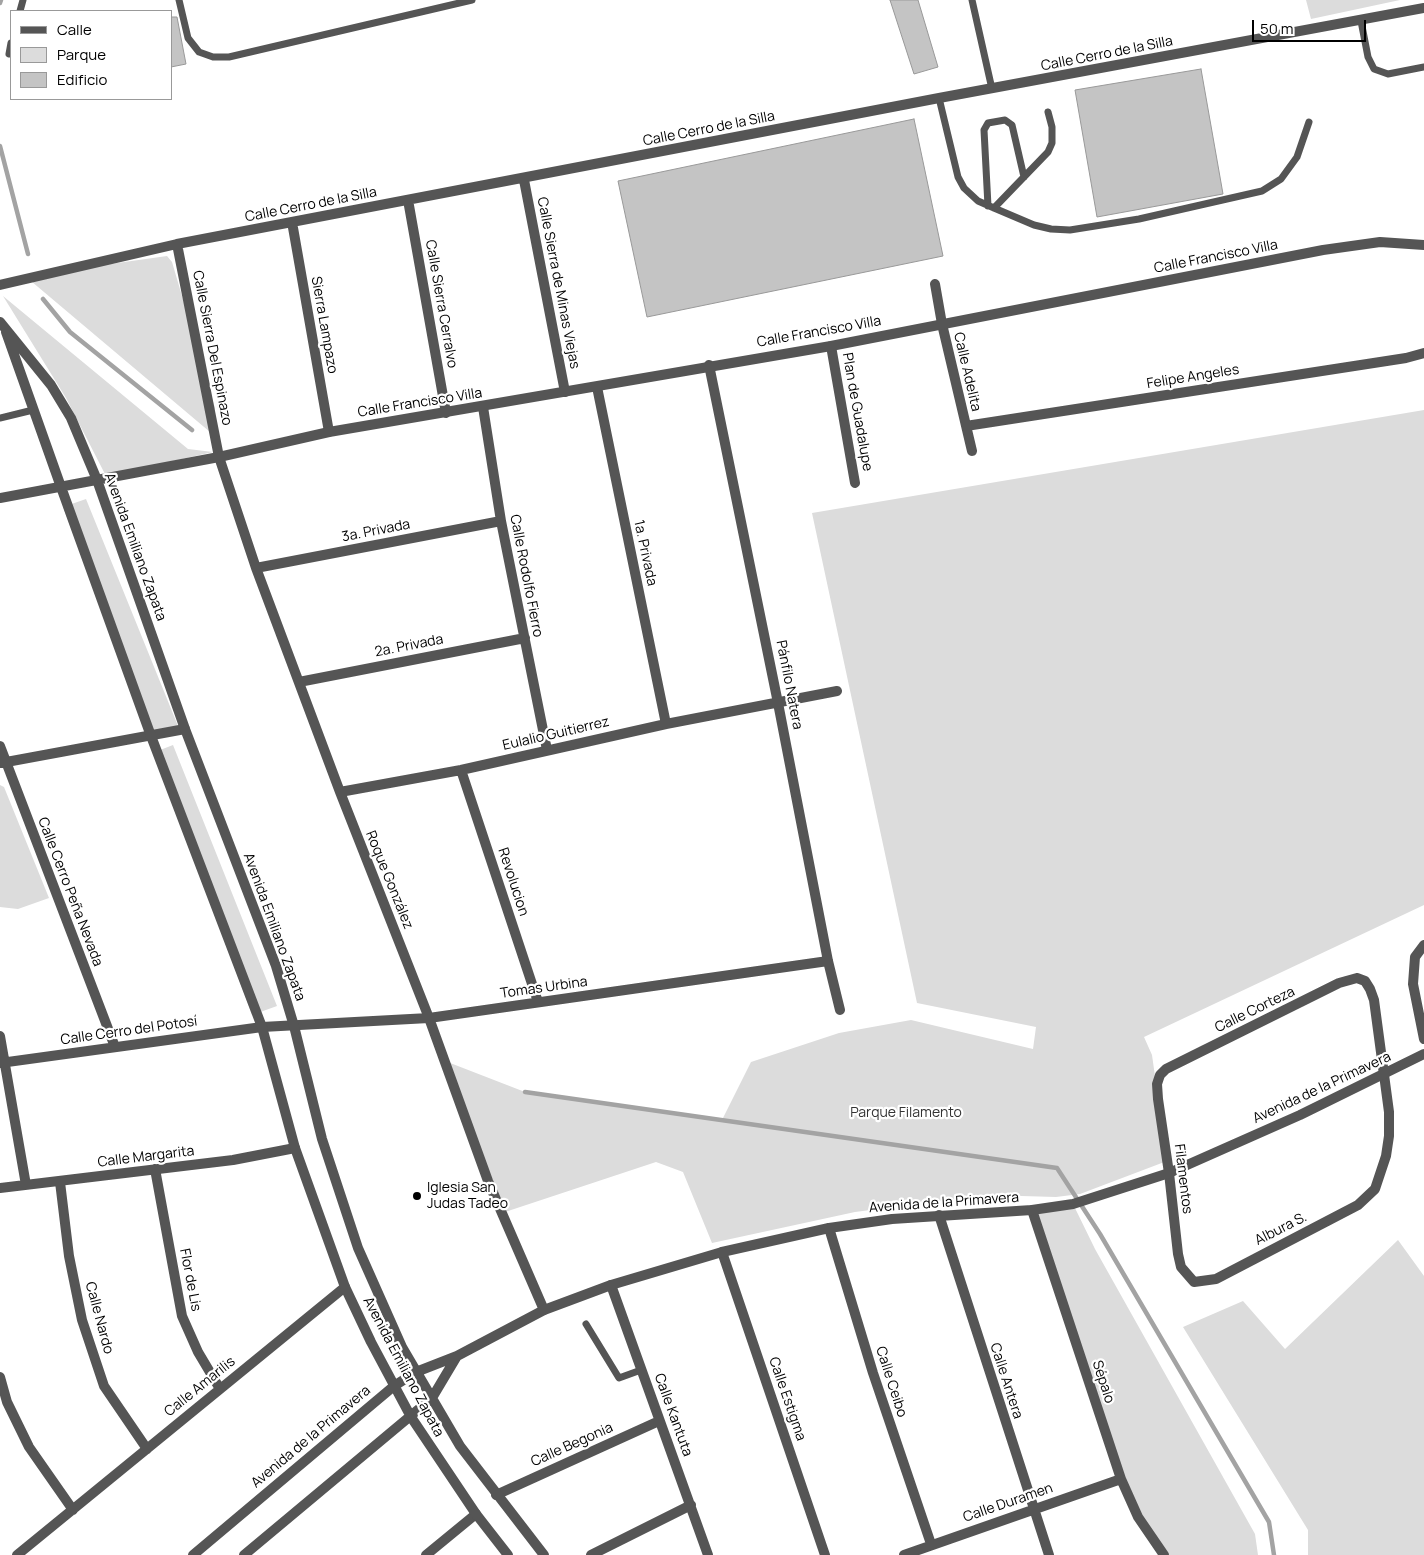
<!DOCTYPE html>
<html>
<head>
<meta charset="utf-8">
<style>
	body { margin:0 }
	#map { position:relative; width:1424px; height:1555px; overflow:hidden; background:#fff; font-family:Manrope,sans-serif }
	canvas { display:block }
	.legend { position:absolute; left:10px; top:10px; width:162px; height:90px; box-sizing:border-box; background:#fff; border:1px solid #999; margin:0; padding:6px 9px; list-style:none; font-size:15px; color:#000 }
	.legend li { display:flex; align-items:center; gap:10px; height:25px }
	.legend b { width:25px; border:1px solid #999 }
	.scale { position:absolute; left:1252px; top:20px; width:114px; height:22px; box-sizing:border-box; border:2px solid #000; border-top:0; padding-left:6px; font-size:15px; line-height:18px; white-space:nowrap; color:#000; -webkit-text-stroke:4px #fff; paint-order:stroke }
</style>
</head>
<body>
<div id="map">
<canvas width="1424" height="1555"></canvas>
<ul class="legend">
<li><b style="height:6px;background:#555"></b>Calle</li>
<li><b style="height:14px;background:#dcdcdc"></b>Parque</li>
<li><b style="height:14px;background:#c4c4c4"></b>Edificio</li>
</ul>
<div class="scale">50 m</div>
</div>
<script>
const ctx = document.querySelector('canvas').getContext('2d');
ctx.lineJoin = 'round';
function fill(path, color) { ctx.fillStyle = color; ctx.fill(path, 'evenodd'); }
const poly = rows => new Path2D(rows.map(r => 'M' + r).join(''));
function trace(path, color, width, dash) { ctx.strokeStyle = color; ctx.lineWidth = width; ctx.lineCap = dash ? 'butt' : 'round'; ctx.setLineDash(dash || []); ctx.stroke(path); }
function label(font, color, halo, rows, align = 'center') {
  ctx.font = font + ' Manrope,sans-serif'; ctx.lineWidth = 4.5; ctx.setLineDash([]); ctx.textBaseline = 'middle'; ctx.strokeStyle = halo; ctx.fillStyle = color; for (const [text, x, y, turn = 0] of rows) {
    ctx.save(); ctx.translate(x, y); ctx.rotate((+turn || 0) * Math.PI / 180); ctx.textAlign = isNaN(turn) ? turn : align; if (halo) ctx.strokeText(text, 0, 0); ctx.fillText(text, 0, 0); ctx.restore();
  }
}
const green = poly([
	[1306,0,1400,0,1311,19],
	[167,256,172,262,215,408,210,432,25,276],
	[3,296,188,449,213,452,106,476,66,398],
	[1424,410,1424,905,1144,1037,1152,1055,1167,1161,1080,1194,1056,1197,987,1195,855,1212,712,1243,683,1172,656,1162,502,1213,445,1061,525,1092,722,1120,751,1062,839,1033,911,1020,1033,1049,1036,1027,917,1003,812,513],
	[86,499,178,726,148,734,63,507],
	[173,745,277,1006,252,1015,155,752],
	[0,785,4,787,49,898,18,909,0,907],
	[1073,1204,1095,1249,1255,1534,1258,1555,1164,1555,1138,1517,1032,1210],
	[1398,1240,1424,1276,1424,1555,1308,1555,1308,1530,1183,1327,1243,1301,1285,1349]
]);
const stream = poly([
	[0,3,1,0],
	[0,146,28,254],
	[43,299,70,332,192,430],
	[525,1092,1057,1168,1100,1234,1269,1522,1274,1555]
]);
const building = poly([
	[890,0,918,0,938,67,914,74,890,0],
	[171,17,177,17,186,64,171,67,171,17],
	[1201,69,1223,194,1097,217,1075,90,1201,69],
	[914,119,943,256,647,317,618,181,914,119]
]);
const service = poly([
	[179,0,188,38,199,52,213,57,229,57,472,0],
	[972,0,992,89],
	[20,11,23,0],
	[1361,21,1368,57,1374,69,1388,74,1424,67],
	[9,54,11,43],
	[939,98,958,177,964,188,978,201,994,208,1034,225,1051,229,1070,230,1139,219,1262,191,1281,179,1297,157,1309,122],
	[988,206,984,130,988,123,1005,120,1012,125,1024,177],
	[994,208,1048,152,1052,143,1052,127,1048,112],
	[0,418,33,410],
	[586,1324,619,1378,641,1370]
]);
const minor = poly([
	[524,180,565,392],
	[408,200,446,413],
	[292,222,329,432],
	[177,244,219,457,256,568,340,792,429,1018,488,1181,544,1310],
	[935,284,942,324,972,451],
	[0,285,177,244,939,98,1424,8],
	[0,322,51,385,71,418,97,480],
	[6,332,61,487],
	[831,346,855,483],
	[709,365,778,703,828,961,840,1010],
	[597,387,666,724],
	[483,407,501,521,547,750],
	[966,426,1406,358,1424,353],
	[256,568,501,521],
	[299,682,525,638],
	[0,746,115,1047],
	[1,763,185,729],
	[461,770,538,1002],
	[340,792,461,770,666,724,837,691],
	[1424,945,1415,957,1413,984,1424,1039],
	[1357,978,1365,981,1370,989,1374,1000,1389,1112,1389,1136,1386,1156,1375,1189,1358,1205,1216,1279,1194,1282,1181,1267,1178,1254,1169,1173,1158,1099,1157,1084,1160,1075,1166,1069,1339,983,1357,978],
	[0,1036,26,1185],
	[0,1063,262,1027,429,1018,828,961],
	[155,1169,182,1316,198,1352,220,1389],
	[60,1182,69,1256,82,1320,104,1386,147,1449],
	[0,1188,233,1160,295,1148],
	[1032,1210,1121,1479,1138,1517,1164,1555],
	[939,1215,1049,1555],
	[829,1228,873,1373,931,1544],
	[722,1252,825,1555],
	[611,1285,708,1555],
	[0,1377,7,1402,29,1447,73,1510],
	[496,1495,659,1421],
	[17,1555,345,1287],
	[426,1555,476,1514],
	[591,1555,691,1505],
	[904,1555,1121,1479]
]);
const tertiary = poly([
	[97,480,185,729,276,966,294,1026,322,1139,358,1248,402,1347,460,1446,544,1555],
	[61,487,151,736,262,1027,295,1148,345,1287,371,1342,411,1417,476,1514,508,1555],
	[0,498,219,457,329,432,831,346,1323,250,1380,242,1424,245],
	[193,1555,394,1386,416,1372,457,1356,544,1310,611,1285,722,1252,829,1228,892,1219,1032,1210,1073,1204,1169,1173,1300,1115,1424,1054],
	[244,1555,432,1398,457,1356]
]);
const markers = [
	[417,1196,5,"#000"]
];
const streetNames = [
	["Calle Cerro de la Silla",1107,54,-11],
	["Calle Cerro de la Silla",709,129,-11],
	["Calle Cerro de la Silla",311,205,-11],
	["Calle Francisco Villa",1216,257,-11],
	["Calle Sierra de Minas Viejas",558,283,79],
	["Calle Sierra Cerralvo",441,304,80],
	["Sierra Lampazo",324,325,80],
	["Calle Francisco Villa",819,332,-10],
	["Calle Sierra Del Espinazo",212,348,79],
	["Calle Adelita",967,372,77],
	["Felipe Angeles",1193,377,-9],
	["Calle Francisco Villa",420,403,-9],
	["Plan de Guadalupe",857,412,80],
	["3a. Privada",376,531,-11],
	["Avenida Emiliano Zapata",135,547,70],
	["1a. Privada",645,553,78],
	["Calle Rodolfo Fierro",526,576,79],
	["2a. Privada",409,646,-11],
	["Pánfilo Natera",789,685,79],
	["Eulalio Guitierrez",556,734,-13],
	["Roque González",389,880,68],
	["Revolucion",513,882,72],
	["Calle Cerro Peña Nevada",70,892,69],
	["Avenida Emiliano Zapata",274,927,70],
	["Tomas Urbina",544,988,-8],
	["Calle Corteza",1255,1010,-26],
	["Calle Cerro del Potosí",129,1031,-8],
	["Avenida de la Primavera",1322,1088,-25],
	["Calle Margarita",146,1157,-7],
	["Filamentos",1183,1179,83],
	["Avenida de la Primavera",944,1203,-4],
	["Albura S.",1281,1229,-27],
	["Flor de Lis",190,1280,79],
	["Calle Nardo",99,1318,75],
	["Avenida Emiliano Zapata",403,1367,62],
	["Calle Antera",1006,1381,72],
	["Calle Ceibo",891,1382,72],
	["Sépalo",1103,1382,72],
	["Calle Amarilis",200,1387,-39],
	["Calle Estigma",787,1399,71],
	["Calle Kantuta",673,1415,70],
	["Avenida de la Primavera",311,1437,-40],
	["Calle Begonia",572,1445,-24],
	["Calle Duramen",1008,1503,-19]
];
const parkNames = [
	["Parque Filamento",906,1113]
];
const poiNames = [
	["Iglesia San",427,1188],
	["Judas Tadeo",427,1204]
];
fill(green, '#dcdcdc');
trace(stream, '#a3a3a3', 4.5);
fill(building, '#c4c4c4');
trace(building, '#999', 1);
trace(service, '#555', 7);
trace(minor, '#555', 10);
trace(tertiary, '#555', 10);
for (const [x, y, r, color] of markers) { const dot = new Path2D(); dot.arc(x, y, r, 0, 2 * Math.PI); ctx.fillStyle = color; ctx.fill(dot); trace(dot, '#fff', 2); }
label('14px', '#000', '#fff', streetNames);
label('14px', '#333', '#fff', parkNames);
label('14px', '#000', '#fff', poiNames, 'left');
</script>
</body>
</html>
